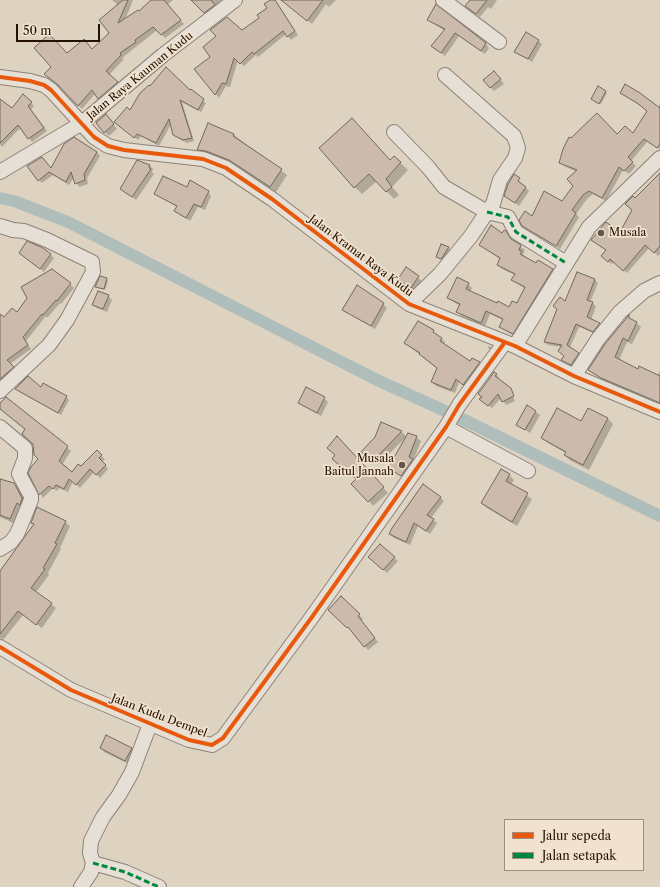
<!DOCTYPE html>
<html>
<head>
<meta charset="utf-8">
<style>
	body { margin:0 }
	#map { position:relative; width:660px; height:887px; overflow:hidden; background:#ded2c1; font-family:"Libre Caslon Text",serif }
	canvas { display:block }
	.legend { position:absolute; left:504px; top:819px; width:140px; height:52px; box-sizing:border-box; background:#f1e2cf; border:1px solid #9f8e7c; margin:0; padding:5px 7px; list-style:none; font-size:12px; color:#241100 }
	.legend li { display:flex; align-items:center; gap:8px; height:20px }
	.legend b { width:20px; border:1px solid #9f8e7c }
	.scale { position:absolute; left:16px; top:24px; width:84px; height:18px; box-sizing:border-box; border:2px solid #241100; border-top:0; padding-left:5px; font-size:12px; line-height:14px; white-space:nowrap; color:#241100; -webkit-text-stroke:3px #f1e2cf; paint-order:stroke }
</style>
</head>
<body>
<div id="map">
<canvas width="660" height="887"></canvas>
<ul class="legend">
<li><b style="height:5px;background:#e8590c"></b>Jalur sepeda</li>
<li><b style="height:5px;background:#00873e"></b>Jalan setapak</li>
</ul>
<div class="scale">50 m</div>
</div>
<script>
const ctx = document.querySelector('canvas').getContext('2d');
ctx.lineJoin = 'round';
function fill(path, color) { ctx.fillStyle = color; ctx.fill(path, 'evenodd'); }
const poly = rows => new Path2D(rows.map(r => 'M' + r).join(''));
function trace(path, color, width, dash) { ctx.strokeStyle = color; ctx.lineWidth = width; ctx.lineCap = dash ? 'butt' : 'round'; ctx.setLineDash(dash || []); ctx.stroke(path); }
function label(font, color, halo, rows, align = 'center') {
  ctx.font = font + ' "Libre Caslon Text",serif'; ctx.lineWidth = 3.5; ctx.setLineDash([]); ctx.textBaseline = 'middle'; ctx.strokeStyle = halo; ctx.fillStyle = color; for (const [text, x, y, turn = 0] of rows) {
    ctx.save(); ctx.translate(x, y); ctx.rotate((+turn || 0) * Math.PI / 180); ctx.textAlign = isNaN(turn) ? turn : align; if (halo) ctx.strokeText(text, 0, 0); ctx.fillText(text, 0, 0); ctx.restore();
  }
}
const shadow = poly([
	[112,0,133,0,125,20,139,12,153,0,173,0,167,5,184,24,165,38,157,30,122,58,124,59,109,75,121,86,102,102,95,94,82,109,61,87,67,55,92,50,111,33,118,5],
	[193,0,220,0,223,2,208,16],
	[272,0,276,3,298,35,291,40,286,34,258,57,256,55,244,66,238,60,230,87,226,86,219,98,195,70,260,18,268,8],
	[282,0,336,0,329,7,326,4,312,24],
	[471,0,497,0,491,9,488,7,480,17,470,10],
	[436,6,486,44,489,48,485,54,459,36,445,56,437,50,433,46,445,31,428,20],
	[538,41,542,44,532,62,516,51],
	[498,76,504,84,494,91,485,80],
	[605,91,607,93,601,104,594,101],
	[190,92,206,103,201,112,182,102,194,141,187,143,178,138,174,134,171,124,159,146,141,136,138,140,119,125,131,111],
	[621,93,657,108,660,104,660,150,648,141,631,161,636,166,629,174,623,170,606,201,593,194,587,199,576,214,579,217,560,249,523,225,533,217,563,202,574,186,577,172,564,166,560,162,617,136,633,135,648,111],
	[0,99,12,109,31,103,34,106,31,109,47,131,32,142,21,127,2,147,0,144],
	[110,119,117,129,109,136,105,132],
	[352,119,390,161,394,157,408,170,392,187,399,195,394,199,377,181,362,194,355,187],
	[209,124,234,135,287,175,276,192,236,165,212,156,204,155,198,150],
	[97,152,100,156,87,178,88,184,79,187,74,177,69,185,53,175,42,183,39,180,51,169],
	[150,166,153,169,152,172,154,174,136,200,121,189],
	[657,175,660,178,660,254,658,256,649,248,627,273,614,262,612,264,606,260,607,251,592,240,621,233,633,210,636,200],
	[514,176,529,191,519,206,505,196],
	[187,189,208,192,211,196,205,210,198,207,190,221,175,211,177,207,156,194],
	[505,231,513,241,525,250,523,254,525,258,552,270,556,275,517,338,500,327,503,320,490,314,485,326,462,316,458,311,460,306,448,298,468,284,472,288,470,292,498,305,510,308,517,305,525,289,512,280,515,275,502,269,498,265,500,259,480,245],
	[441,245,450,249,443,260,437,257],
	[42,248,54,258,44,272,20,253],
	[406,269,422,281,415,291,399,279],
	[577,273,595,280,598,283,590,302,596,306,591,320,603,327,596,334,579,327,570,347,581,357,574,367,563,360,565,356,562,347,548,345,545,342,566,302],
	[107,279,108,281,105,290,96,286],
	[70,284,74,288,61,304,60,303,47,318,46,316,26,341,31,349,10,364,16,371,4,383,0,379,0,318,4,319,17,313],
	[108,296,112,300,107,312,97,308,94,305],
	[383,304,387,308,375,329,344,310],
	[629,317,641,327,632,344,627,342,619,360,638,370,657,376,660,371,660,403,606,382,590,370,606,345],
	[433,331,445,342,444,345,470,363,479,363,483,367,467,388,459,382,455,393,436,386,432,382,438,369,405,343],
	[488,346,493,348,491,350,488,348],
	[496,374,499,378,498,379,510,389,515,401,506,405,501,398,492,408,484,402,479,394],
	[16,389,41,389,66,397,69,400,61,415],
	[6,398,71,451,62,465,72,473,81,468,97,452,105,459,102,462,108,469,100,478,94,472,80,488,73,481,68,492,59,488,57,491,53,488,43,498,29,473,40,459,26,430,0,409,0,405],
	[324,398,328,402,321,416,299,403],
	[527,406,540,415,530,433,518,425],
	[607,418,613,424,589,470,571,461,565,455,566,453,548,443,542,437,582,423],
	[401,431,407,437,416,437,421,441,413,461,416,464,406,479,389,468,406,437,379,464,362,452],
	[342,442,388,493,373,506,369,501,357,480,333,459],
	[509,475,514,480,511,485,532,499,517,526,487,508,482,503],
	[0,480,14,484,19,489,27,504,15,524,0,517],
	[440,497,444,501,431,518,437,523,430,534,418,526,410,545,394,538,390,534],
	[65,522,70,526,60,548,61,549,48,573,49,575,36,592,56,608,42,628,23,615,3,640,0,638,0,575,34,525,32,523],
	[370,557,394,558,398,561,387,573],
	[341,597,363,619,361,621,378,642,368,650,352,630,329,610],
	[101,748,131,749,135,753,129,764,104,752]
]);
const canal = poly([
	[0,198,14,201,68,222,377,380,454,415,660,516]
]);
const building = poly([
	[123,0,128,0,118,23,138,10,139,11,151,0,164,0,181,20,161,35,153,27,135,40,136,42,120,53,121,55,106,71,118,82,98,99,92,90,78,106,57,84,44,74,51,67,34,48,49,34,67,53,84,39,92,49,109,33,99,20,123,0],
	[191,0,211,0,215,5,204,13,191,0],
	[270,0,275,0,295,31,287,37,283,31,254,54,252,52,240,64,234,58,226,84,222,83,215,95,194,69,210,57,203,47,216,36,210,30,227,17,242,30,259,18,257,15,267,8,264,4,270,0],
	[281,0,323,0,307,21,281,0],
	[470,0,487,0,476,14,465,6,470,0],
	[436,4,486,43,481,51,455,33,441,53,431,46,445,29,427,20,436,4],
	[526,32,539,40,528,59,514,52,526,32],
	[166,67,190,90,191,89,204,99,198,110,180,100,192,138,183,140,173,135,169,119,156,143,137,134,134,138,114,122,127,107,130,110,140,93,149,85,150,86,166,67],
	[494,71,501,79,490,88,483,80,494,71],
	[625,84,640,93,660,108,660,144,657,148,644,139,628,157,633,162,624,171,619,167,602,198,589,191,583,195,572,210,576,213,556,246,522,226,519,220,525,211,532,216,544,191,562,201,573,186,567,179,577,170,559,163,563,149,569,137,571,138,597,113,617,134,625,126,633,133,647,111,637,103,620,93,625,84],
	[598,86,606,91,599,104,591,99,598,86],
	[23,94,32,102,28,106,44,128,28,139,18,125,0,143,0,99,12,108,23,94],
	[106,114,114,124,104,133,96,123,106,114],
	[352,118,390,160,394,156,401,162,386,179,392,187,386,192,369,174,354,188,319,148,352,118],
	[208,123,234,134,233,136,282,169,270,187,229,160,206,151,197,150,208,123],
	[74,137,97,152,84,174,85,180,75,184,71,172,66,182,49,172,38,181,27,166,42,157,51,168,64,144,74,137],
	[137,160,150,165,149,168,151,169,132,197,120,189,137,160],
	[660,173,660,246,654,253,645,245,623,271,610,259,608,262,601,256,606,250,591,240,606,222,620,232,632,210,625,204,633,196,635,198,660,173],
	[514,174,520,178,518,181,526,187,515,203,504,196,508,184,514,174],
	[163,176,187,187,190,180,209,191,201,207,194,204,186,218,174,211,177,206,154,194,163,176],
	[491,225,502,233,504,230,506,231,511,239,521,245,519,250,522,251,520,254,536,263,538,260,553,269,513,334,499,327,503,319,486,311,481,323,456,312,460,304,447,298,457,277,469,283,466,289,497,303,498,301,509,307,512,301,517,303,525,287,511,280,515,274,497,265,500,258,479,245,491,225],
	[27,241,43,248,51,254,40,269,19,253,27,241],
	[441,244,449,247,441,259,436,257,441,244],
	[406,267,419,276,411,288,398,279,406,267],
	[52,269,71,283,57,301,56,300,43,315,42,314,23,337,28,345,7,360,14,367,0,379,0,314,4,317,12,308,17,312,27,298,21,287,52,269],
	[577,272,595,279,587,300,593,302,587,317,600,323,593,332,576,324,567,345,579,353,571,365,561,360,564,356,558,351,562,345,544,342,557,309,553,306,560,297,565,301,577,272],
	[100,276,107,278,104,289,95,287,100,276],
	[357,285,384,303,371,326,342,310,357,285],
	[98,291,109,295,103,309,92,305,98,291],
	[629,315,629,318,637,322,628,341,623,338,615,357,638,369,639,366,660,376,660,403,601,378,588,370,605,344,629,315],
	[418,321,434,330,433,332,442,338,440,341,470,361,472,358,480,362,463,385,456,379,451,390,431,382,437,368,419,354,420,353,404,343,418,321],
	[494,372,497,374,495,376,511,388,514,396,502,402,498,394,488,406,479,399,482,397,478,394,494,372],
	[28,376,41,387,43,383,67,396,58,413,15,389,28,376],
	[306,387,325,397,317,413,298,403,306,387],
	[6,397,68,446,59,461,72,472,78,464,81,466,97,450,102,455,99,458,106,465,96,475,90,469,76,485,69,479,64,489,56,485,53,489,49,486,39,495,28,473,31,467,38,459,34,455,33,444,22,434,25,429,0,409,0,403,6,397],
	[527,405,536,411,525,430,516,425,527,405],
	[557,408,581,421,588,408,608,418,583,465,564,455,566,452,541,438,557,408],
	[381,422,402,431,374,460,361,452,375,437,381,422],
	[408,433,417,436,409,457,413,459,401,476,388,468,408,433],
	[337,436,384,487,368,502,351,484,356,479,332,459,335,455,327,448,337,436],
	[501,469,510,474,506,481,528,493,512,522,481,503,501,469],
	[0,479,14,483,22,498,20,505,17,503,10,519,0,515,0,479],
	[423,484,441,497,427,515,434,519,426,531,414,523,406,542,389,534,392,528,423,484],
	[37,507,66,521,55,543,57,544,43,568,45,569,31,588,52,603,36,625,18,611,0,634,0,571,34,524,31,523,37,507],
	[380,544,395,557,383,570,368,557,380,544],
	[341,596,360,614,358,616,375,638,364,647,348,627,347,628,328,610,341,596],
	[106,735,132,748,125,761,100,748,106,735]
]);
const minor = poly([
	[443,0,499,42],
	[445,75,514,136,518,148,515,158,500,180,493,204,487,212,508,217,516,232,566,263],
	[0,77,30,81,44,85,51,90,94,137,108,146,124,150,203,159,226,168,272,199,409,304,515,346,574,376,660,412],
	[394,132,428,167,444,187,487,212,471,236,440,274,409,304],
	[0,172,82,123,163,55,235,0],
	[0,226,13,230,24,231,47,240,92,262,93,272,67,320,49,345,0,391],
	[515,346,589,227,660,158],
	[574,376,598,339,620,312,644,291,660,283],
	[0,427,25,448,25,458,19,474,31,496,31,500,17,534,11,542,0,549],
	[446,427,528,471],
	[0,647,71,690,189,740,212,745,223,738,312,617,446,427,459,405,505,342],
	[93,863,125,872,159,887],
	[81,887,91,872,93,863,90,853,91,841,103,817,119,795,132,772,150,724]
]);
const quiet = poly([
	[487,212,508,217,516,232,566,263],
	[93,863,125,872,159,887]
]);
const cycleway = poly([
	[0,77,30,81,44,85,51,90,94,137,108,146,124,150,203,159,226,168,272,199,409,304,515,346,574,376,660,412],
	[0,647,71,690,189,740,212,745,223,738,312,617,446,427,459,405,505,342]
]);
const markers = [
	[601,233,4,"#655544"],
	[402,465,4,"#655544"]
];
const streetNames = [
	["Jalan Raya Kauman Kudu",140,76,-39],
	["Jalan Kramat Raya Kudu",361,256,37],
	["Jalan Kudu Dempel",159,716,21]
];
const poiNames = [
	["Musala",609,233],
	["Musala",394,459,"right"],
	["Baitul Jannah",394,472,"right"]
];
fill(shadow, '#0003');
trace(canal, '#b0bebb', 12);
fill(building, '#ccbaac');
trace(building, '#71685d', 1);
trace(minor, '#8c8377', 16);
trace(minor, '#e5dfd6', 14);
trace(quiet, '#00873e', 3, [6, 3]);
trace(cycleway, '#e8590c', 4);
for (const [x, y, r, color] of markers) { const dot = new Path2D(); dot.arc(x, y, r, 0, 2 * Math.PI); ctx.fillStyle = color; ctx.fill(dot); trace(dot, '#f1e2cf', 1.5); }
label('11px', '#241100', '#f1e2cf', streetNames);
label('11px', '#241100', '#f1e2cf', poiNames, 'left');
</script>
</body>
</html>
